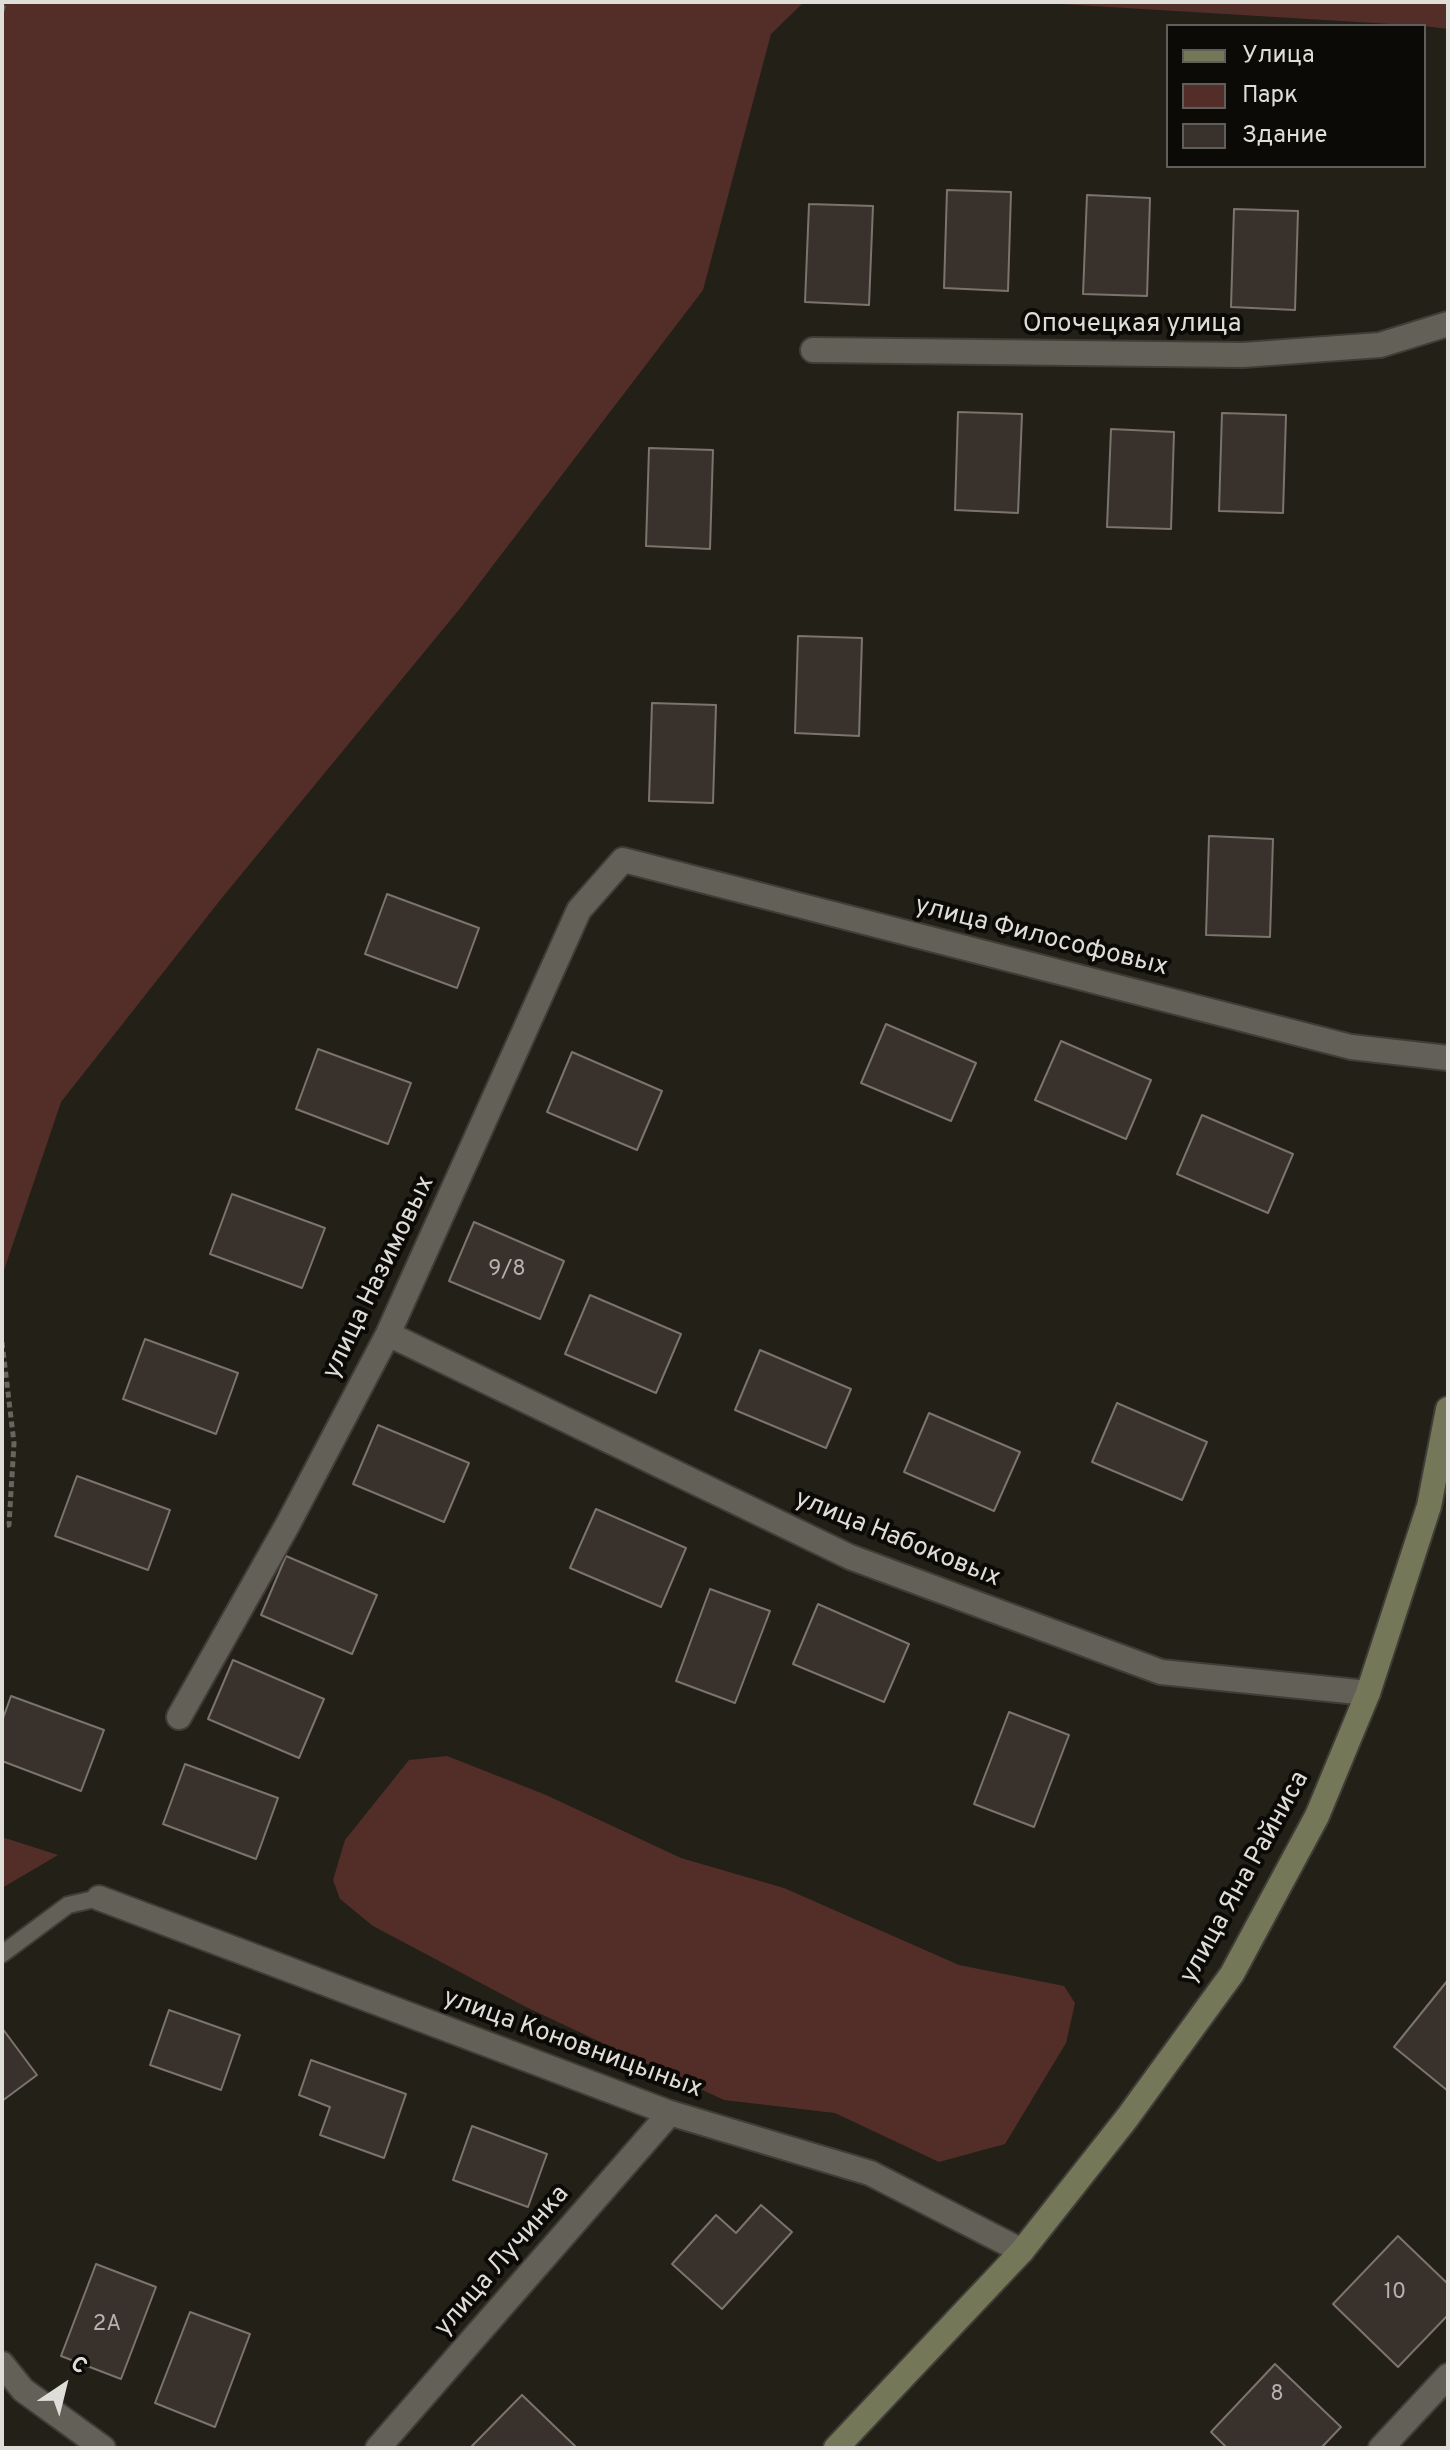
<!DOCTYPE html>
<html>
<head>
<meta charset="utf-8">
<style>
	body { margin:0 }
	#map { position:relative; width:1450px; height:2450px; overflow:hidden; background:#232018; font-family:Overpass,sans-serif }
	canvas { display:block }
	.frame { position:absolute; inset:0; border:4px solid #dfddd8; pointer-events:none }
	.legend { position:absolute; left:1166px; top:24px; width:260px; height:144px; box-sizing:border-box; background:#0b0a07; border:2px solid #605e5b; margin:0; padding:10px 14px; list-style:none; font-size:24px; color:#dfddd8 }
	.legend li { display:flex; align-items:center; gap:16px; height:40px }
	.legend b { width:40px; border:2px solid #605e5b }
	.north { position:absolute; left:24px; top:2346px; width:80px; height:80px; -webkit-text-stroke:6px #0b0a07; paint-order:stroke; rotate:35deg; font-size:22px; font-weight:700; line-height:32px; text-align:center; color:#dfddd8 }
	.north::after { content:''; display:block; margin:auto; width:28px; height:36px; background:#dfddd8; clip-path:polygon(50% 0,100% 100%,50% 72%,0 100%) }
</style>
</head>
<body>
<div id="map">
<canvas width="1450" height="2450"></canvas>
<div class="frame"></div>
<ul class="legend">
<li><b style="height:10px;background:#747758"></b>Улица</li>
<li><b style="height:22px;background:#532e29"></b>Парк</li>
<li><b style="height:22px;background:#39312c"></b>Здание</li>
</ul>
<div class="north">С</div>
</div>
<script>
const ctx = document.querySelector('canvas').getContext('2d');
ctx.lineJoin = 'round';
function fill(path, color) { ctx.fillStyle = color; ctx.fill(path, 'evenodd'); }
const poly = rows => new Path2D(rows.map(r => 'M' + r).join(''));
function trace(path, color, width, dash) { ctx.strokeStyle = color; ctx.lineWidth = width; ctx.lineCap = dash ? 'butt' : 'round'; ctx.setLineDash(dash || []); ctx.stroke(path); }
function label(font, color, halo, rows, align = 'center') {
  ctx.font = font + ' Overpass,sans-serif'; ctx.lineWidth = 8; ctx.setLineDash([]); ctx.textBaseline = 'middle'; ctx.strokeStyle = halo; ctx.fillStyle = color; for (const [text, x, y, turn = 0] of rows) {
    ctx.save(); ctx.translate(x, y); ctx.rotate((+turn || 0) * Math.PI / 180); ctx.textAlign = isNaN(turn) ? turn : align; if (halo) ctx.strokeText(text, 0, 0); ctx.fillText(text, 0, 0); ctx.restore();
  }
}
const green = poly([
	[2,2,804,2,771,34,703,290,462,606,221,899,61,1102,2,1276],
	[1027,2,1448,2,1448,29,1424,26],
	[447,1756,546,1795,681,1858,784,1888,959,1965,1064,1986,1075,2003,1066,2043,1005,2144,939,2162,835,2113,724,2100,526,2007,373,1926,340,1899,333,1880,345,1840,409,1760],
	[2,1837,58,1855,2,1888]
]);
const building = poly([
	[947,190,1011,192,1008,291,944,288,947,190],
	[1087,195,1150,198,1147,296,1083,294,1087,195],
	[809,204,873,206,869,305,805,302,809,204],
	[1234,209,1298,211,1295,310,1231,307,1234,209],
	[958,412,1022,414,1018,513,955,510,958,412],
	[1222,413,1286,415,1283,513,1219,511,1222,413],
	[1111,429,1174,432,1171,529,1107,527,1111,429],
	[649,448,713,450,710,549,646,546,649,448],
	[798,636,862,638,859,736,795,733,798,636],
	[652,703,716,705,713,803,649,801,652,703],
	[1209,836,1273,839,1270,937,1206,935,1209,836],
	[387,894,479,928,457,988,365,954,387,894],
	[886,1024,976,1063,951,1121,861,1083,886,1024],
	[1061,1041,1151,1080,1126,1139,1035,1100,1061,1041],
	[318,1049,411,1083,388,1144,296,1109,318,1049],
	[572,1052,662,1091,637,1150,547,1112,572,1052],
	[1202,1115,1293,1154,1268,1213,1177,1174,1202,1115],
	[232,1194,325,1228,302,1288,210,1254,232,1194],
	[474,1222,564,1261,540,1319,449,1281,474,1222],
	[590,1295,681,1334,656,1393,565,1354,590,1295],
	[145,1339,238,1373,216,1434,123,1399,145,1339],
	[760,1350,851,1389,826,1448,735,1410,760,1350],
	[1117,1403,1207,1442,1182,1500,1092,1462,1117,1403],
	[929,1413,1020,1452,994,1511,904,1472,929,1413],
	[378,1425,469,1463,444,1522,353,1484,378,1425],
	[77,1476,170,1510,148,1570,55,1536,77,1476],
	[596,1509,686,1548,661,1607,570,1568,596,1509],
	[286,1556,377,1595,352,1654,261,1615,286,1556],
	[710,1589,770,1611,735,1703,676,1681,710,1589],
	[818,1604,909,1644,884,1702,793,1664,818,1604],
	[233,1660,324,1699,299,1758,208,1719,233,1660],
	[11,1696,104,1730,81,1791,2,1761,2,1721,11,1696],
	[1009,1712,1069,1735,1034,1827,974,1804,1009,1712],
	[185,1764,278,1798,256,1859,163,1824,185,1764],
	[1448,1980,1448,2091,1394,2047,1448,1980],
	[169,2010,240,2035,221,2090,150,2065,169,2010],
	[2,2028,37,2075,2,2101,2,2028],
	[311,2060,406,2094,384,2158,320,2135,330,2107,299,2095,311,2060],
	[472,2126,547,2154,528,2207,453,2180,472,2126],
	[761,2205,792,2232,722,2309,672,2264,716,2215,736,2233,761,2205],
	[1398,2236,1448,2284,1448,2315,1398,2367,1333,2304,1398,2236],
	[96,2264,156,2287,121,2379,61,2356,96,2264],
	[190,2312,250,2334,215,2427,155,2403,190,2312],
	[1275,2364,1341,2427,1321,2448,1227,2448,1211,2432,1275,2364],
	[522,2395,576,2447,574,2448,470,2448,522,2395]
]);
const path = poly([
	[2,11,4,2],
	[2,1342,14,1443,9,1525,2,1526]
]);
const lane = poly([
	[2,1954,68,1905,99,1898]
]);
const street = poly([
	[813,350,1243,355,1380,345,1448,324],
	[388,1334,850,1557,1161,1672,1368,1693],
	[179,1717,288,1524,388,1334,579,910,623,860,1351,1047,1448,1058],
	[99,1898,670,2113,870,2173,1022,2251],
	[2,2364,23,2390,103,2448],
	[378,2448,670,2113],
	[1381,2448,1448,2376]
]);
const secondary = poly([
	[836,2448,1022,2251,1127,2118,1232,1974,1317,1816,1368,1693,1429,1506,1448,1409]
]);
const numberNames = [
	["9/8",507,1271],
	["10",1395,2294],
	["2А",107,2326],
	["8",1277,2396]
];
const streetNames = [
	["Опочецкая улица",1132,326],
	["улица Философовых",1041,938,14],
	["улица Назимовых",380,1278,-64],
	["улица Набоковых",897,1540,22],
	["улица Яна Райниса",1246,1878,-61],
	["улица Коновницыных",572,2045,20],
	["улица Лучинка",503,2262,-49]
];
fill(green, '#532e29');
fill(building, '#39312c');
trace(building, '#7c736d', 2);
trace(lane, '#3f3d37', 20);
trace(street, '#3f3d37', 28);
trace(secondary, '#3f3d37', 28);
trace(path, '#67655e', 5, [6, 4]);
trace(lane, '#636057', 16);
trace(street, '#636057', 24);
trace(secondary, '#747758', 24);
label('22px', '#b6b2ad', null, numberNames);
label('26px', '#dfddd8', '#0b0a07', streetNames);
</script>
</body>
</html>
